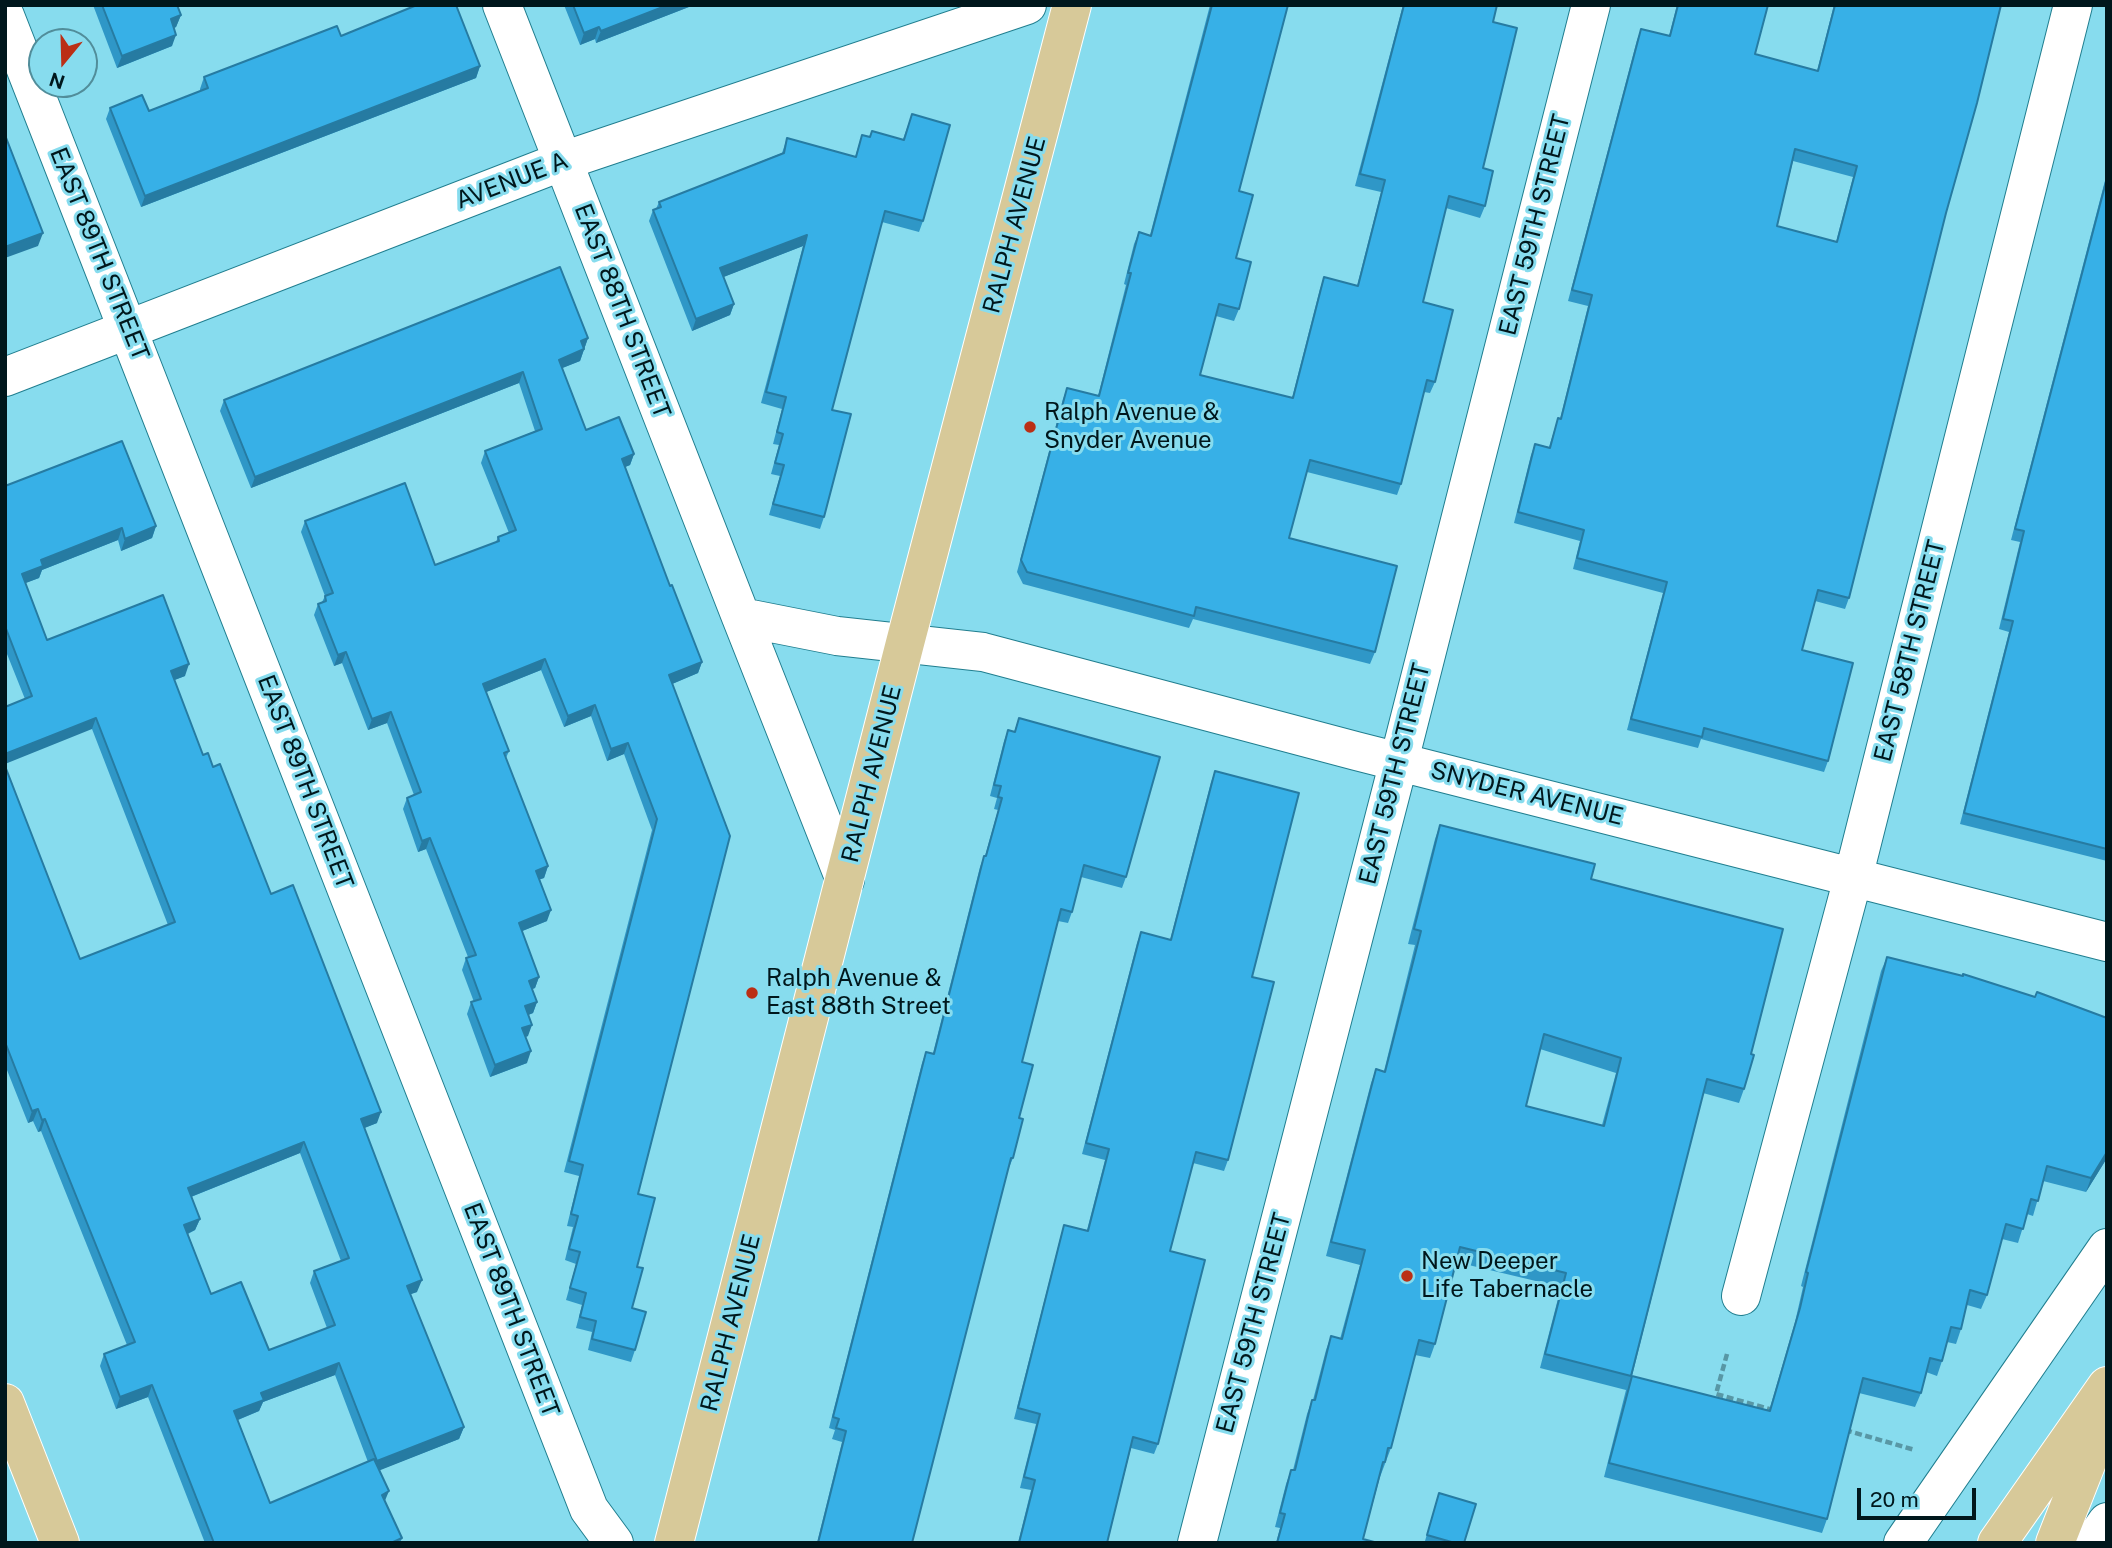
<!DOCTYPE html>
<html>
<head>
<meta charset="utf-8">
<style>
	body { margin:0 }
	#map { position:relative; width:2112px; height:1548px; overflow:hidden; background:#87dcee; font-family:"Public Sans",sans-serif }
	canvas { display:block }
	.frame { position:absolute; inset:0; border:7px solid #00171c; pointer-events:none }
	.north { position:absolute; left:28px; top:28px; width:70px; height:70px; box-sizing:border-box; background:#87dcee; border:2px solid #518d9a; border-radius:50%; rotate:199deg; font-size:19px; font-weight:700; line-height:28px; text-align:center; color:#00171c }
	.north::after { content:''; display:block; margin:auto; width:24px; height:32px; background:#bb2f15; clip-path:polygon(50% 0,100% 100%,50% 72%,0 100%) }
	.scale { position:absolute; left:1857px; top:1488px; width:119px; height:32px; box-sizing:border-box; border:4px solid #00171c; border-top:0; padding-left:9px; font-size:21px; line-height:24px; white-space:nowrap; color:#00171c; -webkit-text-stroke:5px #87dcee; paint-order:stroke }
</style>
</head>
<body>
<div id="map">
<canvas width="2112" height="1548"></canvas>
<div class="frame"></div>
<div class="north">N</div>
<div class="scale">20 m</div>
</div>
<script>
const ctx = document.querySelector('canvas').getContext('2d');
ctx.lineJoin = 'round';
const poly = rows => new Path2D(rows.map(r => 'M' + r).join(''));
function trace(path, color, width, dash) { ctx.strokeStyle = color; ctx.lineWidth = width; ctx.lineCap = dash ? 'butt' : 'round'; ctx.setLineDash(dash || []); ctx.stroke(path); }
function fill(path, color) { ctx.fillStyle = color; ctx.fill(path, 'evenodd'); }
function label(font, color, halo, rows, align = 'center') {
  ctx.font = font + ' "Public Sans",sans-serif'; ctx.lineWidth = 6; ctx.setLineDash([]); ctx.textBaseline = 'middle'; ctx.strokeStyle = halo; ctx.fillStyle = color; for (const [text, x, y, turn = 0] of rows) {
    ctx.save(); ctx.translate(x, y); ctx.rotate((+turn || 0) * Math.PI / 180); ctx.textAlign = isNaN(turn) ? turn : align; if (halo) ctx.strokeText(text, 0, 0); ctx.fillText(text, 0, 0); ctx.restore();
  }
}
const path = poly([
	[1727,1354,1716,1394,1773,1410],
	[1845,1430,1915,1450]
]);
const minor = poly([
	[502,5,741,617,837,636,983,652,1356,751,2107,942],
	[5,16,589,1509,614,1543],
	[5,377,563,161,1027,5],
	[741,617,845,880],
	[1741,1296,1853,878,2073,5],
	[1197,1543,1399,761,1591,5],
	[1903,1543,2107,1248],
	[2092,1543,2107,1522]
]);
const major = poly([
	[5,1403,60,1543],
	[674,1543,905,643,1072,5],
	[1997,1543,2107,1386],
	[2055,1543,2107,1411]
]);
const wall = poly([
	[93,5,177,5,181,15,176,27,174,28,172,46,117,68],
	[408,5,456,5,480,66,476,78,141,207,106,119,110,108,149,111,200,91,200,89,204,77,341,36,410,9],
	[564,5,694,5,596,43,595,39,580,45],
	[1210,5,1288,5,1239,191,1236,258,1239,309,1234,321,1216,316,1200,375,1292,398,1320,289,1324,277,1357,286,1381,192,1355,186,1403,5,1497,5,1493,22,1483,168,1485,206,1480,218,1446,208,1423,302,1435,382,1430,393,1424,392,1401,484,1397,495,1307,472,1289,538,1375,652,1370,664,1193,619,1189,628,1023,584,1017,572,1063,399,1067,388,1098,396,1126,285,1124,284,1134,244,1139,232,1150,235],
	[1677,5,1768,5,1755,54,1817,71,1834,5,2001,5,1946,213,1849,598,1845,609,1815,601,1802,650,1828,761,1824,772,1701,739,1698,748,1627,730,1663,593,1573,569,1580,541,1514,523,1531,455,1535,444,1549,447,1558,418,1560,419,1588,306,1568,301,1637,40,1641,29,1669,36],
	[1793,161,1853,177,1836,242,1777,226],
	[912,114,923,221,919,232,882,222,832,410,824,517,820,529,769,515,780,476,771,474,779,445,773,444,782,409,761,403,803,246,723,277,734,304,730,315,692,331,649,221,653,210,656,209,659,202,782,153,787,138,855,157,862,135,870,137,903,139],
	[2107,173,2107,658,2106,662,2107,663,2107,861,1960,824,2009,632,1999,629,2020,542,2011,540],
	[588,338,580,361,562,368,586,430,634,454,630,465,625,467,670,586,702,662,698,673,672,684,638,1194,637,1267,632,1308,635,1350,631,1362,588,1350,592,1332,576,1328,582,1305,566,1300,576,1264,565,1260,573,1227,567,1226,579,1176,564,1172,652,830,624,754,607,761,591,716,564,727,541,670,486,692,509,751,506,758,548,866,544,878,540,879,547,921,522,931,539,977,535,988,532,989,537,1002,533,1013,528,1015,528,1036,526,1037,527,1063,490,1077,467,1014,471,1002,474,1002,462,970,466,958,468,957,426,849,418,852,403,809,407,798,414,795,387,723,368,730,342,663,334,666,314,615,318,604,322,602,325,596,301,532,305,521,435,565,496,542,498,537,509,533,481,463,485,451,535,431,519,383,251,488,220,411,224,400],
	[5,486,156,526,152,538,121,551,118,540,42,570,39,578,25,583,47,640,185,676,174,680,203,755,213,767,377,1123,364,1128,417,1292,410,1294,464,1427,459,1439,379,1470,385,1501,402,1538,400,1543,205,1543,148,1397,116,1409,100,1366,104,1354,127,1345,41,1131,38,1132,33,1121,28,1123,5,1065,5,766,80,959,168,925,92,729,25,699,5,649],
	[300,1153,341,1261,314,1271,310,1283,327,1328,269,1350,211,1294,188,1234,195,1230,200,1219,191,1197],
	[335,1375,368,1462,270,1503,238,1420,259,1411,263,1402],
	[1019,718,1126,877,1122,888,1081,877,1072,912,1068,923,1058,921,1022,1062,1019,1118,1013,1158,1008,1170,912,1543,817,1543,842,1442,832,1439,835,1430,829,1428,922,1063,926,1052,933,1053,980,867,984,856,985,856,998,810,994,809,997,798,990,796,1004,741,1008,730,1014,732],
	[1215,771,1252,977,1228,1160,1224,1171,1193,1163,1170,1251,1158,1444,1154,1454,1131,1448,1107,1543,1018,1543,1031,1490,1020,1488,1036,1424,1014,1419,1061,1235,1064,1225,1087,1230,1105,1160,1082,1154,1137,943,1141,932,1170,940,1211,782],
	[1440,825,1591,879,1751,1054,1744,1089,1739,1103,1703,1093,1632,1376,1769,1411,1795,1322,1803,1287,1801,1286,1881,971,1887,957,2107,1018,2107,1158,2086,1192,2043,1181,2033,1216,2027,1214,2018,1243,2002,1239,1987,1295,1981,1309,1967,1305,1961,1329,1956,1344,1947,1342,1942,1361,1937,1376,1926,1372,1921,1393,1915,1407,1859,1393,1827,1519,1822,1533,1604,1477,1626,1390,1540,1368,1561,1287,1456,1262,1435,1344,1430,1358,1415,1355,1391,1448,1380,1477,1363,1539,1378,1543,1276,1543,1280,1528,1275,1527,1286,1484,1291,1470,1293,1470,1307,1414,1312,1400,1313,1400,1326,1350,1331,1336,1340,1339,1360,1265,1326,1256,1371,1083,1376,1069,1384,1071,1415,945,1408,944,1435,839],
	[1540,1049,1616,1073,1602,1125,1526,1106],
	[1437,1499,1464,1543,1432,1543,1425,1541]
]);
const shadedWall = poly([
	[668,5,694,5,596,43,601,31],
	[181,15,176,27,167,31,171,19],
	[599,27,595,39,580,45,584,33],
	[176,35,172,46,117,68,122,56],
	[480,66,476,78,141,207,145,196],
	[43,233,38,246,5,258,5,247],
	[807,235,803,246,716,280,720,268],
	[734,304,730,315,692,331,696,319],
	[588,338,580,361,555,371,559,360,581,341],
	[523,372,519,383,251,488,255,477],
	[634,454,630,465,618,470,622,459],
	[156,526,152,538,121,551,125,539],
	[122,528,118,540,42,570,39,578,18,586,22,574,41,560],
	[346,652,342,663,334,666,338,655],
	[545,659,541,670,479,695,483,684],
	[702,662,698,673,665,687,669,675],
	[189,664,185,676,167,683,171,671],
	[595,705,591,716,564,727,568,716],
	[391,712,387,723,368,730,372,719],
	[96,718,92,729,5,764,5,754],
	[628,743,624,754,607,761,611,749],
	[430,838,426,849,418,852,422,841],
	[548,866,544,878,532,882,536,871],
	[551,910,547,921,515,934,519,923],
	[539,977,535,988,525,992,529,981],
	[537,1002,533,1013,521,1018,525,1006],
	[532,1025,528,1036,518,1039,522,1028],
	[531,1051,527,1063,490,1077,495,1065],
	[38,1109,33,1121,28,1123,32,1111],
	[381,1112,377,1123,357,1131,361,1119],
	[45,1119,41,1131,38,1132,42,1120],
	[304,1142,300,1153,183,1200,188,1188],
	[2107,1152,2107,1158,2086,1192,2091,1178],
	[200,1219,195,1230,180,1237,184,1225],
	[422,1280,417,1292,403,1297,407,1286],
	[339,1363,335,1375,263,1402,259,1411,230,1423,234,1411,261,1393],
	[152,1385,148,1397,116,1409,120,1397],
	[464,1427,459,1439,373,1473,377,1461],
	[389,1491,384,1503,382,1495]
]);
const building = poly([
	[102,5,177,5,181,15,171,19,176,35,122,56,102,5],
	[417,5,456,5,480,66,145,196,110,108,142,95,149,111,208,88,204,77,337,26,341,36,417,5],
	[573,5,668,5,601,31,599,27,584,33,573,5],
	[1212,5,1288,5,1239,191,1253,195,1236,258,1251,262,1239,309,1219,304,1200,375,1293,398,1324,277,1358,286,1385,180,1360,174,1404,5,1497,5,1493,22,1517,28,1483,168,1493,171,1485,206,1449,196,1423,302,1453,310,1435,382,1427,380,1401,484,1310,460,1289,538,1397,566,1375,652,1196,607,1194,616,1027,572,1021,560,1067,388,1099,396,1131,273,1128,273,1139,232,1151,236,1212,5],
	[1678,5,1768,5,1755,54,1818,71,1835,5,2001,5,1977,103,1946,213,1849,598,1818,590,1802,650,1853,663,1828,761,1704,728,1702,737,1631,719,1667,582,1577,558,1584,530,1518,512,1535,444,1550,448,1558,418,1561,419,1592,295,1572,290,1641,29,1670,36,1678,5],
	[1795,149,1857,166,1837,242,1777,226,1795,149],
	[912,114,950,125,923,221,885,211,832,410,851,414,824,517,773,504,784,465,775,463,783,434,777,432,786,397,766,392,807,235,720,268,734,304,696,319,653,210,661,207,659,202,784,153,787,138,856,157,862,135,870,137,872,131,904,140,912,114],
	[5,135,43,233,5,247,5,135],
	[2107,178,2107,658,2106,662,2107,663,2107,849,1964,813,2013,621,2003,619,2024,531,2015,529,2107,178],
	[560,267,588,338,581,341,584,349,559,360,586,430,619,417,634,454,622,459,670,586,672,585,702,662,669,675,730,836,638,1194,655,1198,637,1267,643,1268,632,1308,646,1312,635,1350,592,1339,596,1321,580,1317,586,1293,570,1288,580,1252,569,1249,578,1216,571,1214,583,1165,569,1161,657,819,628,743,611,749,595,705,568,716,545,659,483,684,509,751,504,753,548,866,536,871,551,910,519,923,539,977,529,981,537,1002,525,1006,532,1025,522,1028,531,1051,495,1065,471,1002,481,999,466,958,476,955,430,838,422,841,407,798,421,792,391,712,372,719,346,652,338,655,318,604,326,601,325,596,333,593,305,521,405,483,435,565,499,541,498,537,516,530,485,451,542,429,523,372,255,477,224,400,560,267],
	[122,441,156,526,125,539,122,528,41,560,43,566,22,574,47,640,163,595,189,664,171,671,203,755,208,753,213,767,220,764,271,894,293,885,381,1112,361,1119,422,1280,407,1286,464,1427,377,1461,339,1363,261,1393,264,1400,234,1411,270,1503,374,1459,389,1491,382,1495,402,1538,391,1543,214,1543,152,1385,120,1397,104,1354,135,1342,45,1119,42,1120,38,1109,32,1111,5,1042,5,766,80,959,175,922,96,718,5,754,5,707,32,696,5,626,5,486,122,441],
	[304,1142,349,1258,314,1271,335,1325,269,1350,241,1282,211,1294,184,1225,200,1219,188,1188,304,1142],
	[1019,718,1160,757,1126,877,1084,865,1072,912,1061,909,1022,1062,1033,1065,1019,1118,1023,1119,1013,1158,1011,1158,912,1543,818,1543,846,1431,836,1428,839,1419,833,1417,926,1052,934,1054,984,856,986,856,1002,798,998,797,1001,786,994,785,1008,730,1015,732,1019,718],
	[1215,771,1299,793,1252,977,1274,982,1228,1160,1196,1152,1170,1251,1205,1260,1158,1444,1133,1437,1107,1543,1019,1543,1035,1480,1024,1477,1040,1414,1018,1408,1064,1225,1088,1231,1109,1149,1086,1143,1141,932,1171,940,1215,771],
	[1440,825,1595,864,1591,879,1783,929,1751,1054,1754,1055,1744,1089,1707,1079,1631,1376,1545,1354,1566,1273,1460,1247,1435,1344,1419,1340,1391,1448,1388,1448,1385,1462,1383,1462,1363,1539,1378,1543,1277,1543,1285,1514,1280,1513,1291,1470,1295,1470,1312,1400,1315,1400,1331,1336,1342,1339,1365,1250,1331,1242,1376,1069,1385,1072,1421,931,1414,929,1440,825],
	[1544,1034,1621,1058,1604,1126,1526,1106,1544,1034],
	[1887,957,1963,976,1963,974,2035,997,2037,992,2107,1018,2107,1152,2091,1178,2047,1166,2038,1201,2031,1199,2023,1229,2006,1224,1987,1295,1970,1290,1961,1329,1951,1327,1942,1361,1930,1358,1921,1393,1863,1378,1827,1519,1609,1463,1632,1376,1770,1411,1800,1308,1808,1273,1806,1272,1887,957],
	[1439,1493,1476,1504,1464,1543,1455,1543,1427,1535,1439,1493]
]);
const markers = [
	[1030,427,7,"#bb2f15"],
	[752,993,7,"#bb2f15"],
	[1407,1276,7,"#bb2f15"]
];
const streetNames = [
	["AVENUE A",512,181,-21],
	["RALPH AVENUE",1015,225,-75],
	["EAST 59TH STREET",1535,225,-76],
	["EAST 89TH STREET",99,254,68],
	["EAST 88TH STREET",622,311,69],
	["EAST 58TH STREET",1910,651,-76],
	["RALPH AVENUE",872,774,-76],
	["EAST 59TH STREET",1395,774,-76],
	["EAST 89TH STREET",305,782,69],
	["SNYDER AVENUE",1527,794,14],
	["EAST 89TH STREET",511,1310,69],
	["RALPH AVENUE",731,1323,-76],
	["EAST 59TH STREET",1254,1323,-75]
];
const poiNames = [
	["Ralph Avenue &",1044,413],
	["Snyder Avenue",1044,441],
	["Ralph Avenue &",766,979],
	["East 88th Street",766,1007],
	["New Deeper",1421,1262],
	["Life Tabernacle",1421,1290]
];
trace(minor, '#207e8f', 40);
trace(major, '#fff', 40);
trace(path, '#5897a5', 4.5, [7, 3.5]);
trace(minor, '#fff', 38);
trace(major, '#d7c999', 38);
fill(wall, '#2f97c7');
fill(shadedWall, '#267ba2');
fill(building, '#37b0e7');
trace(building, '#267ba2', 2);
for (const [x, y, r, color] of markers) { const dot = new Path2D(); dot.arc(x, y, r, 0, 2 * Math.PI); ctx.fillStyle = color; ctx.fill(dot); trace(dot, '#87dcee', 2.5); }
label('24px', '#00171c', '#87dcee', streetNames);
label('24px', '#00171c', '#87dcee', poiNames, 'left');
</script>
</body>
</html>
